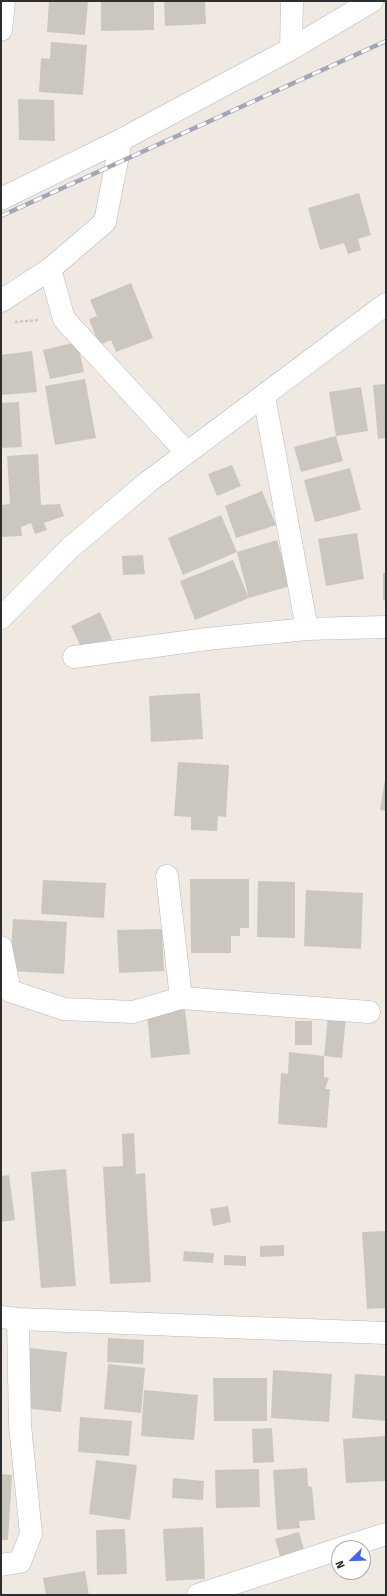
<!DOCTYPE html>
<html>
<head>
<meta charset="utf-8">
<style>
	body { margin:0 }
	#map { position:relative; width:387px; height:1596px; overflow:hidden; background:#efe9e1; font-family:"Fira Sans",sans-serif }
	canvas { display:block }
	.frame { position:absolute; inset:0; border:2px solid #2e2e2e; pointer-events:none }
	.north { position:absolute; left:331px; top:1540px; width:40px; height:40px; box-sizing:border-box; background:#fff; border:1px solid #ababab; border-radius:50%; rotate:247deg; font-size:11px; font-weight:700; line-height:16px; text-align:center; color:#2e2e2e }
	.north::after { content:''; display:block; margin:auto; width:14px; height:18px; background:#4264fb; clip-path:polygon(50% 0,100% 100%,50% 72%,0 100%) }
</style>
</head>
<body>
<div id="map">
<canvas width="387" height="1596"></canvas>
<div class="frame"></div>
<div class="north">N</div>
</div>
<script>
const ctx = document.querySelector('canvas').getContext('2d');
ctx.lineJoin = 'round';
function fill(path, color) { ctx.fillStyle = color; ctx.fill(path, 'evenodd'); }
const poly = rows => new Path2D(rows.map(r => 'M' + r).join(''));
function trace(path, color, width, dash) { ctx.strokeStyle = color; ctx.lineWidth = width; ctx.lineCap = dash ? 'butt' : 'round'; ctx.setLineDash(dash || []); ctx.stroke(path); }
const building = poly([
	[49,1,88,1,85,35,47,32],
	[101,1,154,1,154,30,101,31],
	[164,1,205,1,206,24,165,26],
	[51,42,87,45,83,95,39,92,41,58,50,59],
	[18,99,54,100,55,141,19,140],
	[359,193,371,235,358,239,361,250,348,254,344,243,320,250,308,208],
	[131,283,153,338,116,352,111,340,99,345,89,319,97,316,90,300],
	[77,342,84,372,50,379,43,350],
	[32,351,37,392,1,395,1,355],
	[85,379,96,438,55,445,45,386],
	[386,384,386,438,378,439,373,385],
	[361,387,368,431,336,436,329,392],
	[19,402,22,447,1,448,1,403],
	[336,436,343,461,301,472,294,447],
	[38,454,41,505,60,504,64,516,44,523,47,530,35,534,31,523,21,527,22,536,1,537,1,505,10,504,7,456],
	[232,465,241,486,217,496,208,474],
	[350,468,361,510,315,522,304,480],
	[262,491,276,525,236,538,225,506],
	[221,515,237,552,183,575,168,538],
	[357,533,364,579,326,586,318,539],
	[277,540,290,586,249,598,195,620,180,581,233,560,249,598,237,552],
	[143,555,145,574,123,575,122,556],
	[383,573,386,573,386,600,383,600],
	[100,612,112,639,84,653,71,626],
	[200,693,203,739,151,742,149,696],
	[178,762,229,765,226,817,218,816,217,831,191,830,191,817,174,816],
	[385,779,386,779,386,811,380,810],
	[190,879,249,879,249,928,240,928,240,936,231,936,231,953,191,953],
	[43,880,106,883,104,918,41,914],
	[258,881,295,882,295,938,257,937],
	[306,890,363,893,361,949,304,946],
	[13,919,67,922,64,974,10,971],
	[162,929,164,971,119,973,117,930],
	[185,1009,190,1054,151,1058,147,1013],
	[328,1016,346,1018,342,1058,324,1056],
	[295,1021,312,1021,312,1045,295,1045],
	[289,1052,324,1056,324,1077,329,1078,325,1089,330,1089,327,1128,278,1124,281,1073,288,1074],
	[134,1133,136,1174,145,1173,151,1282,110,1284,103,1167,123,1166,122,1134],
	[66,1169,76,1286,41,1288,31,1172],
	[9,1175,15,1220,1,1222,1,1176],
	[228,1206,231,1222,213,1226,210,1209],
	[386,1231,386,1308,367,1309,362,1232],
	[284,1245,284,1256,260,1257,260,1246],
	[184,1251,214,1253,213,1263,183,1261],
	[224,1255,246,1256,246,1266,224,1265],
	[108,1338,144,1340,143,1364,107,1362],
	[29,1348,67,1352,61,1412,23,1408],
	[108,1364,145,1368,141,1413,104,1409],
	[273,1370,332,1374,329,1422,271,1418],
	[355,1374,386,1376,386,1421,352,1418],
	[213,1378,267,1378,267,1421,214,1421],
	[144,1390,198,1395,194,1440,141,1436],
	[80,1417,132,1421,129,1456,78,1452],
	[272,1428,274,1462,253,1463,252,1429],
	[386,1436,386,1481,346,1483,343,1439],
	[96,1460,137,1465,130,1520,89,1514],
	[307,1468,308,1486,312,1487,315,1520,299,1521,300,1528,277,1530,273,1470],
	[259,1469,260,1507,216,1508,215,1470],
	[1,1474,12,1475,8,1540,1,1540],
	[173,1478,204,1481,203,1500,172,1498],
	[203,1527,205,1579,166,1581,163,1529],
	[125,1529,127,1574,97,1575,96,1530],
	[299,1532,305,1553,281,1560,275,1539],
	[85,1571,89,1595,46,1595,43,1578]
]);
const path = poly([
	[15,322,38,320]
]);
const street = poly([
	[1,30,4,1],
	[291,49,372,1],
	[1,199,121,140,291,49,292,1],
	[50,269,64,319,187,453],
	[1,301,50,269,105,222,121,140],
	[264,396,307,629],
	[1,618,70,548,148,482,386,304],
	[74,657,207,639,307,629,386,627],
	[167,876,181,998],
	[1,947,10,991,64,1009,133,1012,181,998,369,1012],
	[1,1317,18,1319,386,1333],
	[342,1548,386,1534],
	[1,1565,20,1562,31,1534,20,1425,18,1319],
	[198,1595,339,1549]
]);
const rail = poly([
	[1,216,386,41]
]);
fill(building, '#cbc7bf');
trace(street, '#b4b7c1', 23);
trace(path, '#c9c9c9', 2.5, [3, 2]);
trace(street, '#fff', 22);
trace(rail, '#a3a6b8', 4.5);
trace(rail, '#fff', 3, [9]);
</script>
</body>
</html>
